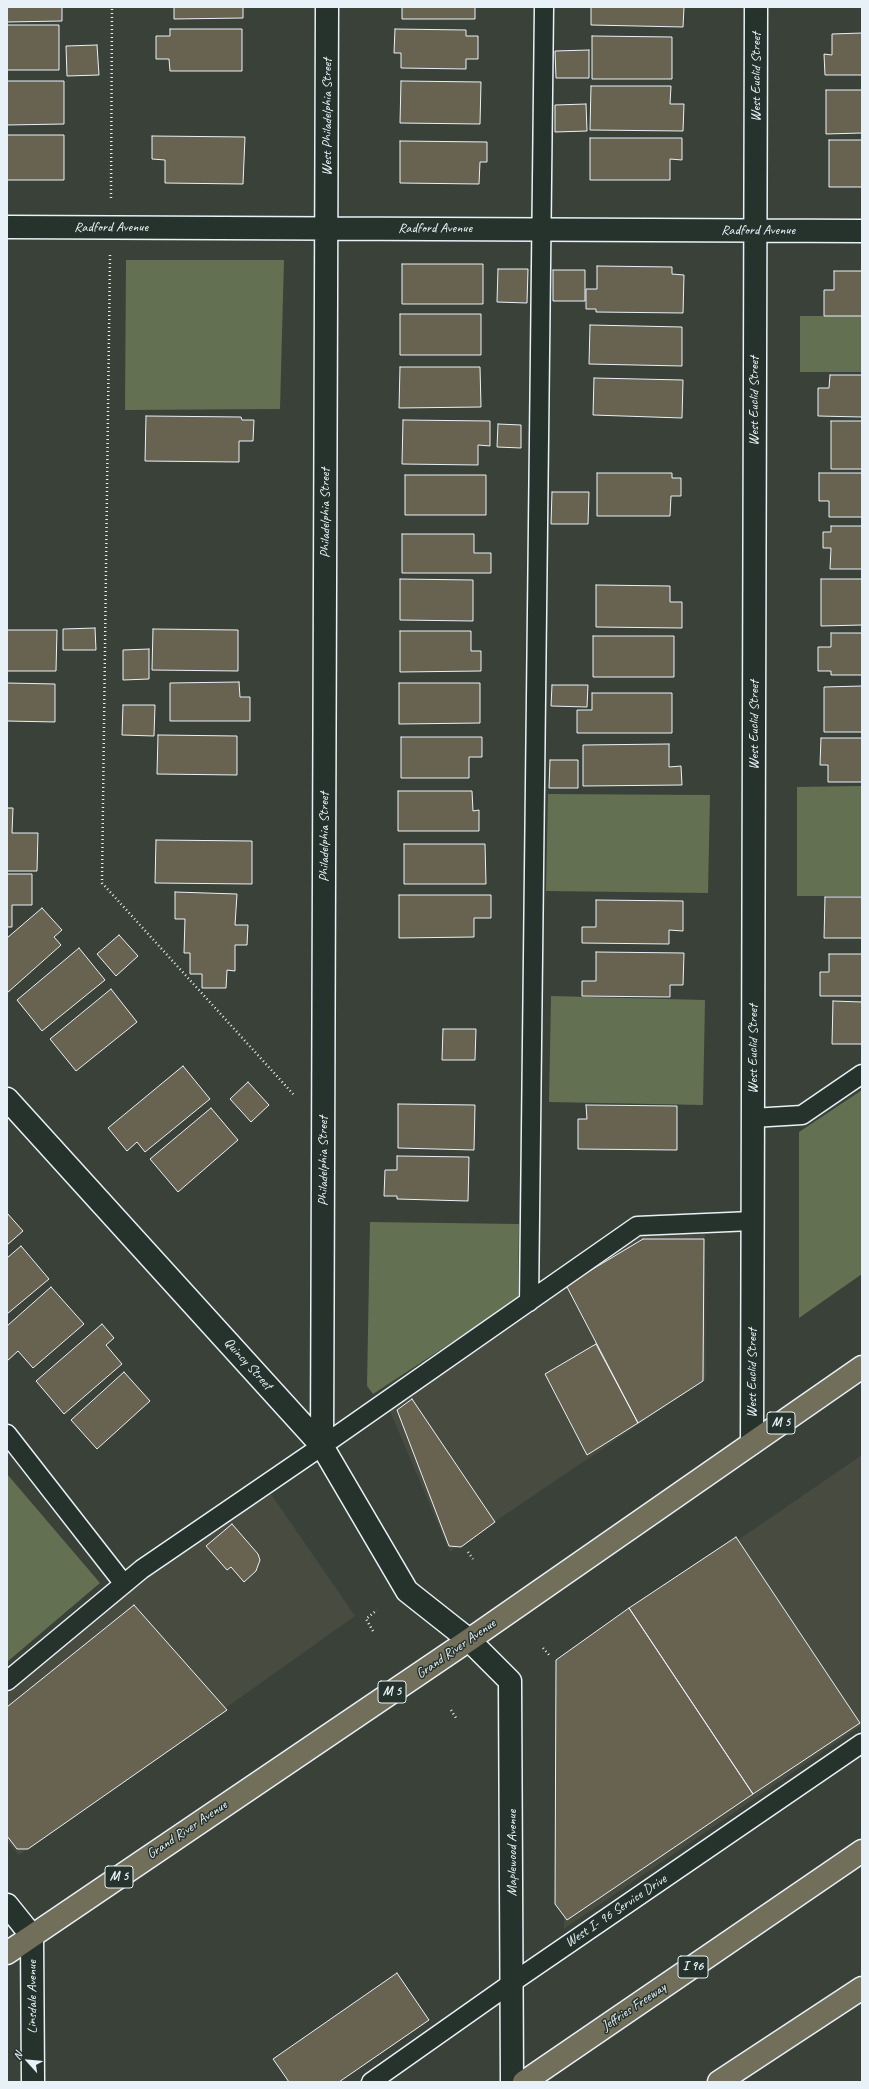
<!DOCTYPE html>
<html>
<head>
<meta charset="utf-8">
<style>
	body { margin:0 }
	#map { position:relative; width:869px; height:2089px; overflow:hidden; background:#3a4138; font-family:Caveat,sans-serif }
	canvas { display:block }
	.frame { position:absolute; inset:0; border:8px solid #e8f1f8; pointer-events:none }
	.north { position:absolute; left:8px; top:2041px; width:40px; height:40px; -webkit-text-stroke:3px #26332d; paint-order:stroke; rotate:297deg; font-size:11px; font-weight:700; line-height:16px; text-align:center; color:#e8f1f8 }
	.north::after { content:''; display:block; margin:auto; width:14px; height:18px; background:#e8f1f8; clip-path:polygon(50% 0,100% 100%,50% 72%,0 100%) }
</style>
</head>
<body>
<div id="map">
<canvas width="869" height="2089"></canvas>
<div class="frame"></div>
<div class="north">N</div>
</div>
<script>
const ctx = document.querySelector('canvas').getContext('2d');
ctx.lineJoin = 'round';
function fill(path, color) { ctx.fillStyle = color; ctx.fill(path, 'evenodd'); }
const poly = rows => new Path2D(rows.map(r => 'M' + r).join(''));
function trace(path, color, width, dash) { ctx.strokeStyle = color; ctx.lineWidth = width; ctx.lineCap = dash ? 'butt' : 'round'; ctx.setLineDash(dash || []); ctx.stroke(path); }
function label(font, color, halo, rows, align = 'center') {
  ctx.font = font + ' Caveat,sans-serif'; ctx.lineWidth = 3; ctx.setLineDash([]); ctx.textBaseline = 'middle'; ctx.strokeStyle = halo; ctx.fillStyle = color; for (const [text, x, y, turn = 0] of rows) {
    ctx.save(); ctx.translate(x, y); ctx.rotate((+turn || 0) * Math.PI / 180); ctx.textAlign = isNaN(turn) ? turn : align; if (halo) ctx.strokeText(text, 0, 0); ctx.fillText(text, 0, 0); ctx.restore();
  }
}
const built = poly([
	[705,1234,706,1379,450,1552,389,1409,640,1236],
	[862,1455,862,1725,564,1929,560,1662],
	[271,1494,355,1616,19,1855,7,1841,7,1692,144,1576]
]);
const green = poly([
	[126,260,284,260,280,409,125,410],
	[800,316,862,316,862,372,800,372],
	[862,786,862,896,797,896,797,787],
	[548,794,710,795,708,893,546,891],
	[551,996,705,1000,703,1105,549,1102],
	[862,1090,862,1274,799,1318,799,1132],
	[370,1222,519,1224,518,1299,373,1394,367,1386],
	[7,1474,100,1583,7,1662]
]);
const building = poly([
	[7,7,62,7,62,21,7,22,7,7],
	[174,7,243,7,243,18,174,19,174,7],
	[402,7,475,7,475,19,402,19,402,7],
	[591,7,684,7,683,27,591,25,591,7],
	[7,25,59,25,59,70,7,70,7,25],
	[170,29,242,29,242,71,170,71,169,59,156,59,156,36,170,36,170,29],
	[395,29,466,30,466,36,478,36,478,59,466,59,466,69,401,68,401,53,394,53,395,29],
	[862,33,862,75,825,75,824,54,832,55,832,34,862,33],
	[592,36,672,37,672,79,592,79,592,36],
	[97,45,99,75,67,76,66,46,97,45],
	[589,50,589,78,556,78,555,51,589,50],
	[7,81,64,81,64,124,7,125,7,81],
	[401,81,481,82,480,124,400,123,401,81],
	[591,86,671,86,670,104,684,104,683,131,590,130,591,86],
	[826,90,862,90,862,133,826,134,826,90],
	[586,104,587,131,555,132,555,105,586,104],
	[7,135,64,135,64,180,7,180,7,135],
	[152,136,245,137,243,184,165,183,165,160,152,159,152,136],
	[590,138,682,138,682,160,670,159,670,180,590,180,590,138],
	[829,140,862,140,862,187,829,187,829,140],
	[400,141,487,142,487,162,480,162,479,184,400,183,400,141],
	[402,264,483,264,483,304,402,304,402,264],
	[597,266,672,267,672,274,684,275,683,313,596,312,596,309,586,309,586,289,597,289,597,266],
	[498,269,528,269,527,303,497,302,498,269],
	[553,270,585,270,585,301,553,301,553,270],
	[834,271,862,271,862,316,824,316,824,290,834,290,834,271],
	[400,314,481,314,481,355,400,355,400,314],
	[590,325,682,327,682,366,589,364,590,325],
	[400,367,480,367,481,407,399,408,400,367],
	[830,375,862,375,862,417,818,416,818,388,829,388,830,375],
	[594,378,683,380,682,418,593,415,594,378],
	[146,416,241,417,242,420,254,420,253,441,239,441,239,462,145,461,146,416],
	[403,420,490,421,490,446,478,445,478,465,402,464,403,420],
	[831,421,862,421,862,469,831,469,831,421],
	[498,424,521,425,521,448,497,447,498,424],
	[597,473,672,473,672,478,681,478,681,496,671,496,670,516,597,516,597,473],
	[819,473,862,473,862,517,829,517,829,501,819,501,819,473],
	[405,475,486,475,486,515,405,515,405,475],
	[552,492,589,492,588,524,551,524,552,492],
	[831,526,862,526,862,569,830,569,831,548,823,548,823,532,831,532,831,526],
	[402,534,474,534,474,553,491,553,491,573,402,573,402,534],
	[400,579,473,580,473,621,400,620,400,579],
	[821,579,862,579,862,625,821,626,821,579],
	[596,585,670,586,670,602,682,602,682,628,596,627,596,585],
	[95,628,96,650,63,650,63,629,95,628],
	[153,629,238,630,238,671,152,670,153,629],
	[7,630,57,630,56,671,7,671,7,630],
	[400,631,471,631,471,651,481,651,481,671,400,672,400,631],
	[831,633,862,633,862,675,831,675,831,671,818,671,818,647,831,647,831,633],
	[593,636,674,636,674,677,593,677,593,636],
	[149,649,149,679,123,680,123,650,149,649],
	[239,682,240,697,250,697,250,721,170,721,170,683,239,682],
	[7,683,55,684,55,722,7,721,7,683],
	[399,683,480,683,480,723,399,724,399,683],
	[552,685,588,685,587,707,551,706,552,685],
	[862,686,862,732,824,732,824,687,862,686],
	[592,693,672,693,672,733,577,733,577,710,592,710,592,693],
	[123,705,155,705,154,736,122,735,123,705],
	[158,735,237,736,237,775,157,774,158,735],
	[401,737,482,737,482,757,469,757,469,778,401,778,401,737],
	[821,738,862,738,862,782,828,782,828,765,820,765,821,738],
	[669,744,669,767,681,766,682,785,583,786,583,745,669,744],
	[550,760,578,760,578,788,549,788,550,760],
	[398,791,472,791,473,811,479,810,479,831,398,831,398,791],
	[7,808,13,808,12,833,38,833,37,871,7,871,7,808],
	[156,840,252,841,252,884,155,883,156,840],
	[404,844,485,844,486,884,404,884,404,844],
	[7,874,32,874,32,905,12,905,12,927,7,927,7,874],
	[175,892,237,894,235,925,248,925,247,945,235,945,235,971,227,970,226,988,202,988,202,974,190,974,190,953,184,953,185,919,175,919,175,892],
	[399,895,491,895,491,918,474,918,474,937,399,938,399,895],
	[825,897,862,897,862,938,824,938,825,897],
	[596,900,683,901,683,931,669,930,669,944,582,943,582,927,596,927,596,900],
	[42,908,62,930,54,937,61,945,7,993,7,938,42,908],
	[119,935,138,956,116,976,97,954,119,935],
	[79,948,105,980,42,1031,17,1000,79,948],
	[596,952,684,953,683,985,670,985,670,997,582,996,582,981,596,981,596,952],
	[829,954,862,954,862,996,820,996,820,972,829,972,829,954],
	[111,989,137,1022,76,1071,50,1039,111,989],
	[833,1001,862,1002,862,1044,832,1044,833,1001],
	[443,1029,476,1029,475,1060,442,1060,443,1029],
	[183,1066,210,1099,145,1152,137,1142,127,1151,108,1128,183,1066],
	[248,1082,269,1105,251,1122,230,1099,248,1082],
	[398,1104,475,1105,474,1150,398,1148,398,1104],
	[586,1105,677,1106,677,1150,578,1149,578,1119,587,1119,586,1105],
	[211,1108,238,1140,178,1192,150,1159,211,1108],
	[397,1156,469,1157,468,1201,397,1199,397,1196,384,1196,385,1170,397,1170,397,1156],
	[7,1213,23,1231,7,1245,7,1213],
	[643,1239,704,1239,703,1381,638,1423,566,1285,643,1239],
	[21,1246,49,1279,7,1314,7,1258,21,1246],
	[51,1287,84,1324,33,1368,18,1351,7,1361,7,1326,51,1287],
	[102,1324,114,1338,106,1345,122,1364,64,1414,36,1381,102,1324],
	[596,1344,638,1423,587,1455,545,1374,596,1344],
	[124,1372,150,1401,97,1449,71,1420,124,1372],
	[412,1399,495,1522,461,1547,449,1546,397,1410,412,1399],
	[232,1524,258,1554,260,1560,256,1571,244,1582,231,1567,227,1570,206,1546,232,1524],
	[736,1537,860,1723,753,1794,629,1608,736,1537],
	[134,1605,227,1710,28,1849,17,1849,7,1836,7,1707,134,1605],
	[629,1608,753,1794,567,1920,555,1904,556,1660,629,1608],
	[397,1973,429,2020,339,2082,289,2082,273,2059,397,1973]
]);
const path = poly([
	[111,198,112,7],
	[110,255,102,883,294,1095],
	[468,1552,473,1559],
	[373,1631,366,1619,377,1610],
	[543,1648,550,1656],
	[451,1710,456,1718]
]);
const service = poly([
	[752,1118,802,1115,862,1074],
	[529,1302,544,7],
	[7,1434,124,1584],
	[7,1681,142,1569,322,1446,637,1226,752,1221],
	[371,2082,513,1982,862,1743]
]);
const minor = poly([
	[7,227,862,231],
	[7,1099,322,1446,407,1591,469,1640,510,1681,512,2082],
	[752,1443,756,7],
	[322,1446,327,7],
	[7,1905,32,1936,33,2082]
]);
const primary = poly([
	[7,1953,469,1640,862,1367]
]);
const motorway = poly([
	[524,2082,862,1851],
	[719,2082,862,1988]
]);
const shields = [
	[781,1423,28],
	[392,1692,28],
	[119,1877,28],
	[693,1967,30]
];
const shieldNames = [
	["M 5",781,1423],
	["M 5",392,1692],
	["M 5",119,1877],
	["I 96",693,1967]
];
const streetNames = [
	["West Euclid Street",756,77,-90],
	["West Philadelphia Street",327,117,-90],
	["Radford Avenue",111,227],
	["Radford Avenue",435,228],
	["Radford Avenue",758,230],
	["West Euclid Street",754,401,-90],
	["Philadelphia Street",325,513,-90],
	["West Euclid Street",754,725,-90],
	["Philadelphia Street",324,837,-90],
	["West Euclid Street",753,1049,-90],
	["Philadelphia Street",323,1161,-90],
	["Quincy Street",248,1364,48],
	["West Euclid Street",752,1373,-90],
	["Grand River Avenue",456,1649,-35],
	["Grand River Avenue",187,1830,-34],
	["Maplewood Avenue",512,1853,-90],
	["West I- 96 Service Drive",616,1911,-34],
	["Linsdale Avenue",32,1997,-90],
	["Jeffries Freeway",634,2007,-34]
];
fill(built, '#484b40');
fill(green, '#637152');
fill(building, '#686351');
trace(building, '#e8f1f8', 1);
trace(service, '#e8f1f8', 21);
trace(minor, '#e8f1f8', 25);
trace(primary, '#e8f1f8', 25);
trace(motorway, '#e8f1f8', 25);
trace(path, '#e8f1f8', 2.5, [1, 3]);
trace(service, '#26332d', 18);
trace(minor, '#26332d', 22);
trace(primary, '#716e59', 22);
trace(motorway, '#716e59', 22);
for (const [x, y, w] of shields) { const box = new Path2D(); box.roundRect(x - w / 2, y - 11, w, 22, 3); ctx.fillStyle = '#26332d'; ctx.fill(box); trace(box, '#e8f1f8', 1); }
label('bold 13px', '#e8f1f8', null, shieldNames);
label('14px', '#e8f1f8', '#26332d', streetNames);
</script>
</body>
</html>
